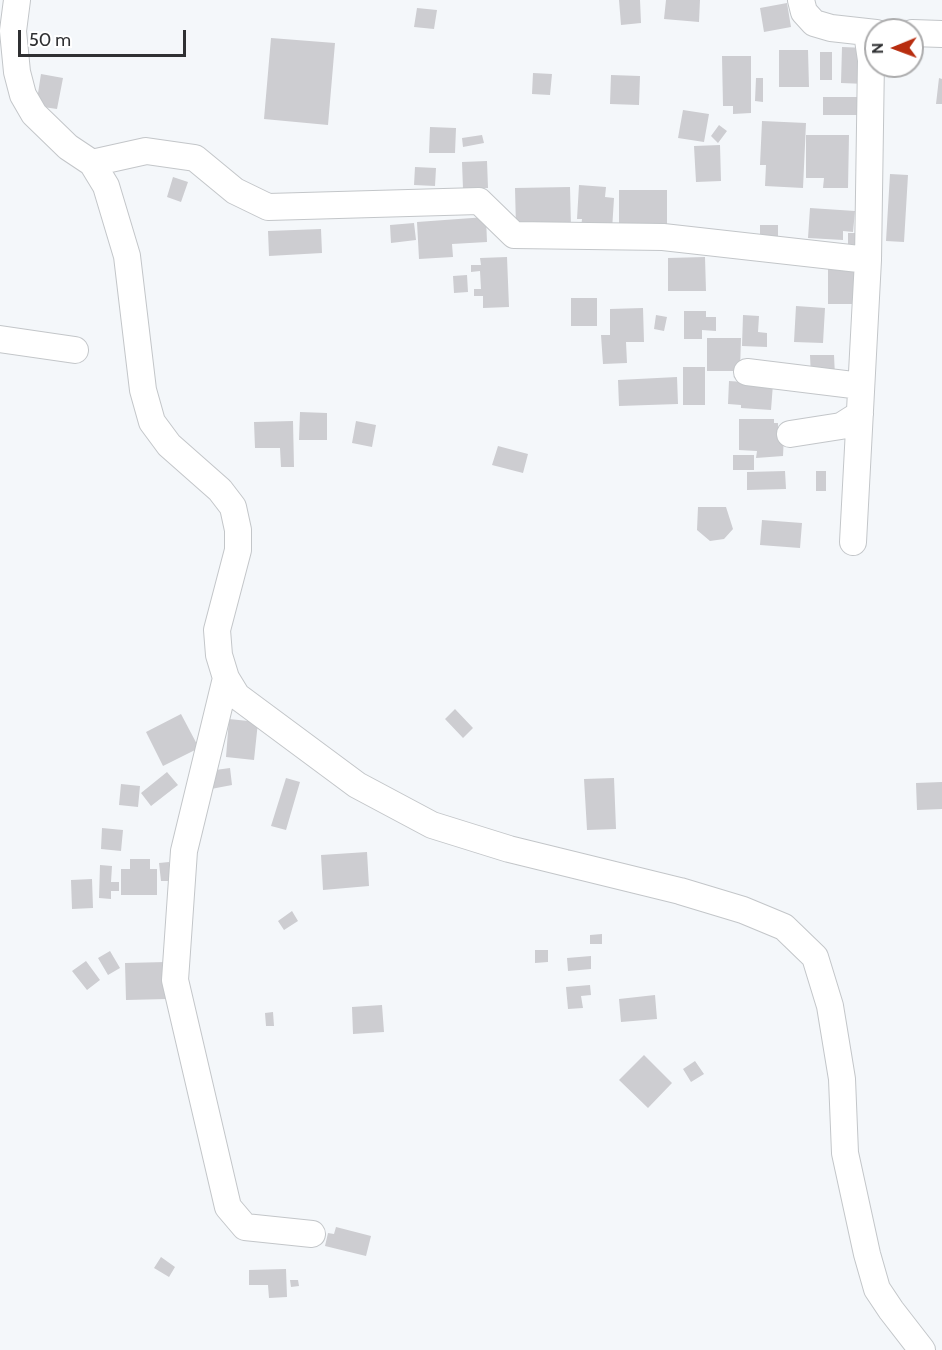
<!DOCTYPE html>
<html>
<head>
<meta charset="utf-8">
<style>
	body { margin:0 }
	#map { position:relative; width:942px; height:1350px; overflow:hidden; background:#f4f7fa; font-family:Cabin,sans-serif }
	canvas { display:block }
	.north { position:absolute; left:864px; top:18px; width:60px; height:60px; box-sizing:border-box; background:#fff; border:2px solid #acacad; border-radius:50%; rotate:269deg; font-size:16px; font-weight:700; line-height:24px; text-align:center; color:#2f3032 }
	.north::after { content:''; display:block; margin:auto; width:21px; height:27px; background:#b82d0f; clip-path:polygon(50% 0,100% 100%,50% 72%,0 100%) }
	.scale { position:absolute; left:18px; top:30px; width:168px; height:27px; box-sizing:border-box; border:3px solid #2f3032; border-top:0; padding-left:8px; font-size:18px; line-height:21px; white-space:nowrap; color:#2f3032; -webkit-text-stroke:4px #fff; paint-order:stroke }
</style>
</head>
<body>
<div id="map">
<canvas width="942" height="1350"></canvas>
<div class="north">N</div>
<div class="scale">50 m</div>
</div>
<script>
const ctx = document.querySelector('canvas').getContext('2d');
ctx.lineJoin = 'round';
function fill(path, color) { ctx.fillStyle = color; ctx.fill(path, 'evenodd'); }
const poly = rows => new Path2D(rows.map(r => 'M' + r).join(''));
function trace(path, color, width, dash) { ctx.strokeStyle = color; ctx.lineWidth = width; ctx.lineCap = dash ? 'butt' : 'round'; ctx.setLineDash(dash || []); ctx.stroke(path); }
const building = poly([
	[619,0,640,0,641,23,621,25],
	[666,0,700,0,699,22,664,19],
	[787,3,791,27,764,32,760,8],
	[417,8,437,10,434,29,414,27],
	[271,38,335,43,328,125,264,119],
	[842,47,867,48,866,84,841,83],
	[779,50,808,50,809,87,779,87],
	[820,52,832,52,832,80,820,80],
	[722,56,751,56,751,113,733,114,733,106,723,106],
	[533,73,552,74,550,95,532,94],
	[41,74,63,78,57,109,36,106],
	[611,75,640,76,639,105,610,104],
	[756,78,763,78,763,102,755,101],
	[939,78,942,79,942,104,936,104],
	[823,97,858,97,858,115,823,115],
	[683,110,709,114,704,142,678,138],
	[762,121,806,123,803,188,765,186,766,165,760,165],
	[719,125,727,131,718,143,711,136],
	[430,127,456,128,455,153,429,153],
	[482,135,484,143,463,147,462,138],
	[806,135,849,135,848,188,823,188,824,178,806,178],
	[720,145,721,181,696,182,694,146],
	[487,161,488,188,463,189,462,162],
	[415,167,436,168,435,186,414,185],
	[890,174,908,175,904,242,886,241],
	[173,177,188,182,181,202,167,197],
	[579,185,606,187,605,197,614,198,612,230,581,228,582,219,577,219],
	[570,187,571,227,516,228,515,188],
	[619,190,667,190,667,226,619,225],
	[810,208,855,211,853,232,843,231,843,240,808,238],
	[486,217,487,242,452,244,453,257,419,259,417,222],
	[414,223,416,240,391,243,390,225],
	[760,225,778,225,778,240,760,240],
	[321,229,322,253,269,256,268,231],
	[848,233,864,233,864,250,848,250],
	[507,257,509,307,483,308,483,296,474,296,474,289,481,289,480,271,471,272,471,265,481,265,480,258],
	[705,257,706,291,668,291,668,258],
	[828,266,864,266,864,304,828,304],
	[467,275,468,292,454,293,453,276],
	[571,298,597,298,597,326,571,326],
	[796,306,825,308,823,343,794,342],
	[643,308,644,342,626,342,627,363,603,364,601,335,610,335,610,309],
	[684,311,706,311,706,317,716,317,716,331,702,330,702,339,684,339],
	[656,315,667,317,664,331,654,329],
	[743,315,759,316,758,332,767,333,767,347,742,346],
	[707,338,741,338,740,371,707,371],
	[810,355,834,355,835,376,811,377],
	[683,367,705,367,705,405,683,405],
	[677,377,678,404,619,406,618,380],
	[729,381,773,384,771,410,741,408,741,405,728,404],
	[300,412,327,413,327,440,299,440],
	[739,419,774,419,774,423,778,423,778,434,784,435,783,456,756,458,757,451,739,450],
	[293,421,294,467,281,467,280,448,255,448,254,422],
	[356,421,376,425,372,447,352,443],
	[498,446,528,454,523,473,492,465],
	[733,455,754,455,754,470,733,470],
	[785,471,786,489,747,490,747,472],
	[816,471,826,471,826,491,816,491],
	[698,507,726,507,733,529,724,539,710,541,697,530],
	[762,520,802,523,800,548,760,545],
	[455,709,473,728,463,738,445,719],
	[181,714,199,748,163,766,146,732],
	[229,719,258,722,254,760,226,757],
	[230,768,232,785,211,789,208,771],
	[167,772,178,785,151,806,141,793],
	[286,778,300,782,286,830,271,826],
	[614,778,616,829,587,830,584,779],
	[942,782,942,809,917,810,916,783],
	[121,784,140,786,138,807,119,805],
	[102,828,123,830,121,851,101,849],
	[367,852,369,886,323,890,321,855],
	[130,859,150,859,150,869,157,869,157,895,121,895,121,869,130,869],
	[169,862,171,881,161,881,159,863],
	[100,865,112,866,111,882,119,882,119,891,111,891,111,899,99,898],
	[92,879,93,908,72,909,71,880],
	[292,911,298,921,284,930,278,921],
	[602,934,602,944,590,944,590,935],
	[535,950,548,950,548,962,535,963],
	[110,951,120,968,108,975,98,958],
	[591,956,591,969,568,971,567,958],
	[86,961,100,980,87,990,72,971],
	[166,962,167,999,126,1000,125,963],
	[590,985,591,995,581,996,583,1008,568,1009,566,987],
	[655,995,657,1019,621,1022,619,999],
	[382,1005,384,1032,353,1034,352,1007],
	[273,1012,274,1026,266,1026,265,1013],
	[644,1055,672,1083,648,1108,619,1080],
	[695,1061,704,1074,691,1082,683,1069],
	[336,1227,371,1236,366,1256,325,1246,328,1233,334,1234],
	[161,1257,175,1267,169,1277,154,1268],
	[286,1269,287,1297,269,1298,268,1285,249,1285,249,1270],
	[290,1280,298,1280,299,1286,291,1287]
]);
const minor = poly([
	[17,0,13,31,17,72,23,95,34,114,68,147,92,163,106,186,127,256,143,390,152,422,169,445,220,490,233,507,238,530,238,550,217,630,219,655,226,678,237,696,357,785,432,825,509,849,680,891,743,910,784,927,815,957,830,1006,842,1079,845,1153,867,1254,877,1289,891,1310,922,1350],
	[801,0,804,12,814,23,831,28,876,33],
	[912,33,942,34],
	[92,163,146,151,195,158,235,191,268,207,479,201,514,235,663,237,868,260],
	[0,339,75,350],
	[747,372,861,386],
	[790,434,841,426,860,414],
	[853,542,868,260,871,60,867,33],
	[226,678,184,851,175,980,228,1207,245,1227,312,1234]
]);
fill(building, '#cdcdd1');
trace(minor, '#c3c6c9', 28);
trace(minor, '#fff', 26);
</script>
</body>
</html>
